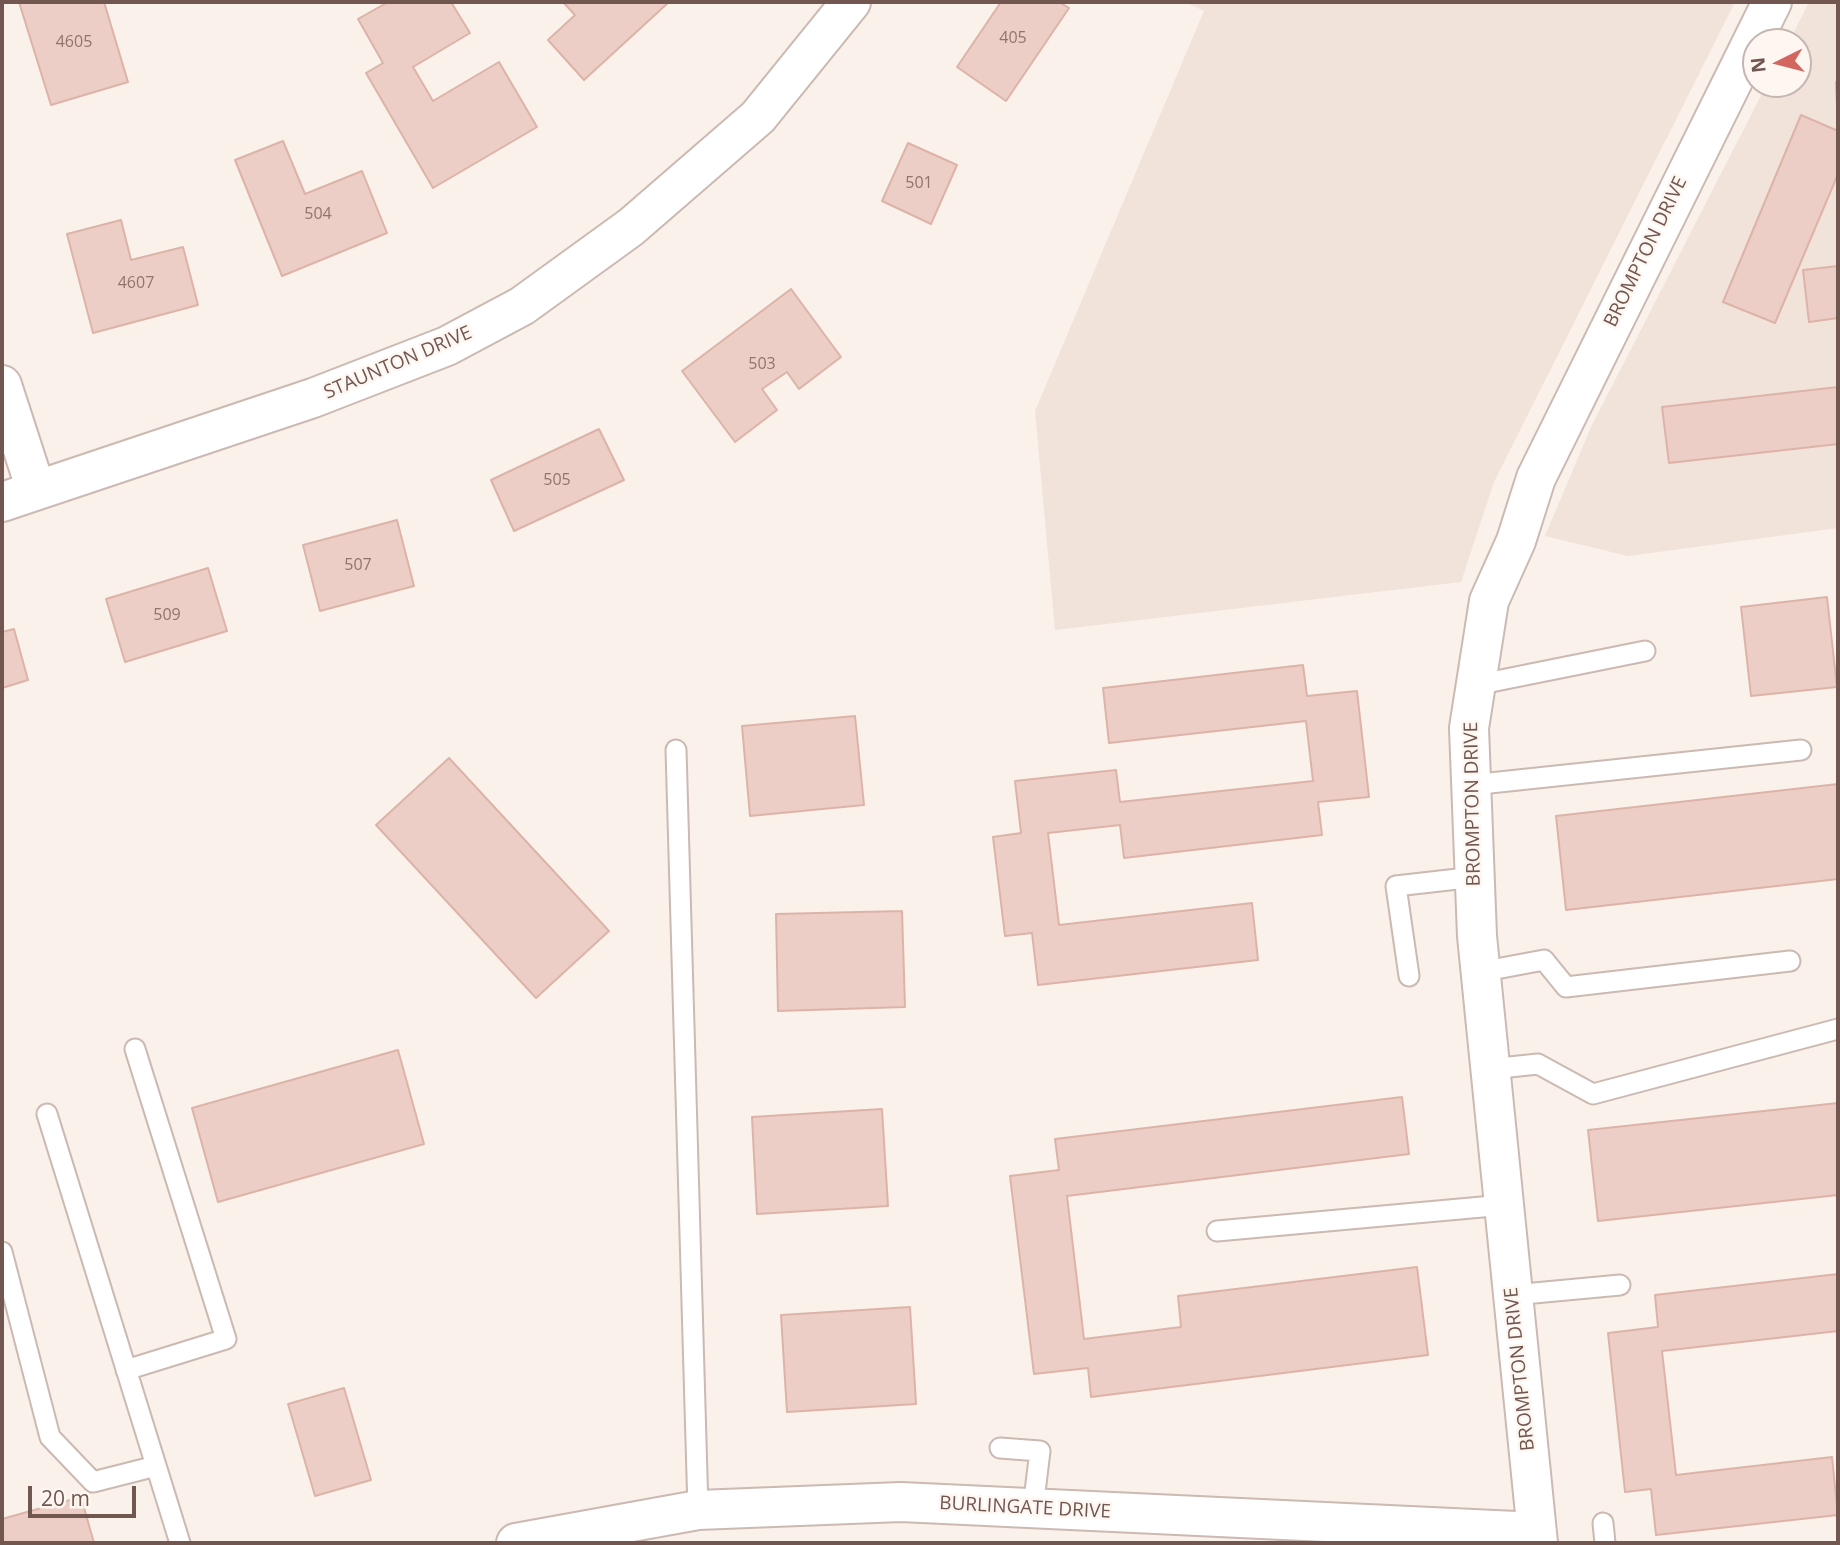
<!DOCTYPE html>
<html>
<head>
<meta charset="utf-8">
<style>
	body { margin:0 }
	#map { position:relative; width:1840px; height:1545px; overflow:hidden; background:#faf1eb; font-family:"Open Sans",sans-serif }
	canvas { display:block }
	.frame { position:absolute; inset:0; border:4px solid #725751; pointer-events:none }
	.north { position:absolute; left:1742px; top:28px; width:70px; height:70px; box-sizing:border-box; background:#fdf6f1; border:2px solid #c5b6b1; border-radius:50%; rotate:264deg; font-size:19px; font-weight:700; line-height:28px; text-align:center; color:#725751 }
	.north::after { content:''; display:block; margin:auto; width:24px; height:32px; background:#d46660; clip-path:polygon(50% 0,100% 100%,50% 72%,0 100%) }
	.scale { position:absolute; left:28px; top:1486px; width:108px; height:32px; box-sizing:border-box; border:4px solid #725751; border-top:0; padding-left:9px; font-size:21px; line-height:24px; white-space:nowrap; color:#725751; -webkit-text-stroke:5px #fdf6f1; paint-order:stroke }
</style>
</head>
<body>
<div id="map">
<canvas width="1840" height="1545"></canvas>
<div class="frame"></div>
<div class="north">N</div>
<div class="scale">20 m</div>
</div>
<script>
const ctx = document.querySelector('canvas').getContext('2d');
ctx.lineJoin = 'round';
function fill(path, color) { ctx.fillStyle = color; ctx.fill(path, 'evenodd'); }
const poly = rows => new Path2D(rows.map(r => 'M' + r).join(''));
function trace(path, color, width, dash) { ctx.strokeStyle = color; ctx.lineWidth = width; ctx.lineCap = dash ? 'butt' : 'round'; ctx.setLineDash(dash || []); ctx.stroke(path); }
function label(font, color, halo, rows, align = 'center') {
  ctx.font = font + ' "Open Sans",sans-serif'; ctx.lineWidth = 5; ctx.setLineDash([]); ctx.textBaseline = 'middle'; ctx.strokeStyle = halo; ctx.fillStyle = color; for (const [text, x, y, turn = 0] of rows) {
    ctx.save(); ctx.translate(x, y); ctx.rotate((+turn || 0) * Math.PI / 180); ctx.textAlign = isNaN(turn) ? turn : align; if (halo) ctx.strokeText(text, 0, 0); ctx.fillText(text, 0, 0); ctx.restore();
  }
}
const residential = poly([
	[1185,2,1735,2,1494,482,1461,582,1055,630,1035,411,1204,11],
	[1809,2,1838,2,1838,528,1628,556,1545,536,1592,425,1767,84,1798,84,1798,42,1789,42]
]);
const building = poly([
	[19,2,104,2,128,82,51,105,19,2],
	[388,2,451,2,470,33,413,67,433,101,499,62,537,127,433,188,366,73,383,63,358,19,388,2],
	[563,2,669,2,584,80,548,40,575,15,563,2],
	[1001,2,1059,2,1069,8,1006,101,957,67,1001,2],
	[1836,82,1838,82,1838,174,1775,323,1723,302,1801,115,1838,131,1836,82],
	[283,141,305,194,362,171,387,233,282,276,235,160,283,141],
	[908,143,957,165,931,224,882,201,908,143],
	[121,220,131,260,183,247,198,305,93,333,67,234,121,220],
	[1838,266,1838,318,1809,322,1803,270,1838,266],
	[791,289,841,357,799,389,787,372,762,389,777,410,735,442,682,371,791,289],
	[1838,387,1838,444,1669,463,1662,407,1838,387],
	[599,429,624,480,514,531,491,480,599,429],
	[397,520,414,586,320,611,303,545,397,520],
	[208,568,227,631,125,662,106,599,208,568],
	[1827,597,1837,687,1751,696,1741,607,1827,597],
	[14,629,28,680,2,688,2,632,14,629],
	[1303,665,1307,696,1357,691,1369,797,1318,802,1322,835,1124,858,1120,825,1048,833,1059,925,1252,903,1258,960,1038,985,1032,933,1005,936,993,837,1021,833,1015,781,1116,770,1120,802,1313,781,1306,721,1109,743,1103,688,1303,665],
	[855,716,864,805,750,816,742,726,855,716],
	[449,758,609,931,536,998,376,825,449,758],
	[1838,784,1838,879,1566,910,1556,816,1838,784],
	[902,911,905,1007,778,1011,776,914,902,911],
	[398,1050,424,1144,218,1202,192,1108,398,1050],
	[1402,1097,1409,1154,1067,1196,1084,1339,1181,1327,1178,1296,1417,1267,1428,1355,1091,1397,1088,1368,1034,1374,1010,1176,1059,1170,1055,1139,1402,1097],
	[1838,1103,1838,1195,1598,1221,1588,1130,1838,1103],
	[882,1109,888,1206,757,1214,752,1117,882,1109],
	[1838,1274,1838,1331,1662,1351,1676,1475,1832,1457,1838,1515,1656,1535,1651,1489,1625,1492,1608,1333,1658,1327,1655,1295,1838,1274],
	[910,1307,916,1404,787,1412,781,1315,910,1307],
	[344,1388,371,1480,315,1496,288,1404,344,1388],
	[81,1497,94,1543,2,1543,2,1519,81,1497]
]);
const lane = poly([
	[1476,685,1645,651],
	[676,750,698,1510],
	[1471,785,1801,750],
	[1480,972,1544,960,1566,987,1790,961],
	[1409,976,1396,886,1475,877],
	[1490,1069,1538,1064,1593,1094,1838,1029],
	[47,1114,180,1543],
	[1217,1231,1504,1205],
	[2,1252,50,1437,93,1482,156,1466],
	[1513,1295,1620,1285],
	[126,1370,226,1339,135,1049],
	[1000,1448,1040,1451,1033,1508],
	[1603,1523,1605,1543]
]);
const street = poly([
	[2,385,36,490],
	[2,502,313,398,447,346,522,306,631,227,758,117,851,2],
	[516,1543,698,1510,901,1502,1537,1532],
	[1538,1543,1477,936,1469,728,1489,601,1516,541,1536,478,1772,2]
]);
const numberNames = [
	["405",1013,38],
	["4605",74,42],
	["501",919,183],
	["504",318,214],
	["4607",136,283],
	["503",762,364],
	["505",557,480],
	["507",358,565],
	["509",167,615]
];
const streetNames = [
	["BROMPTON DRIVE",1646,252,-64],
	["STAUNTON DRIVE",398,363,-23],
	["BROMPTON DRIVE",1473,804,-91],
	["BROMPTON DRIVE",1520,1369,-96],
	["BURLINGATE DRIVE",1025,1508,3]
];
fill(residential, '#f1e2da');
fill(building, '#eccec6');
trace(building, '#ddb3a8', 2);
trace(lane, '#cbb9b2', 23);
trace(street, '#cbb9b2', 42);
trace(lane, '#fff', 19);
trace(street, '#fff', 38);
label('16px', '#90756e', null, numberNames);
label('19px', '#725751', '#fdf6f1', streetNames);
</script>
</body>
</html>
